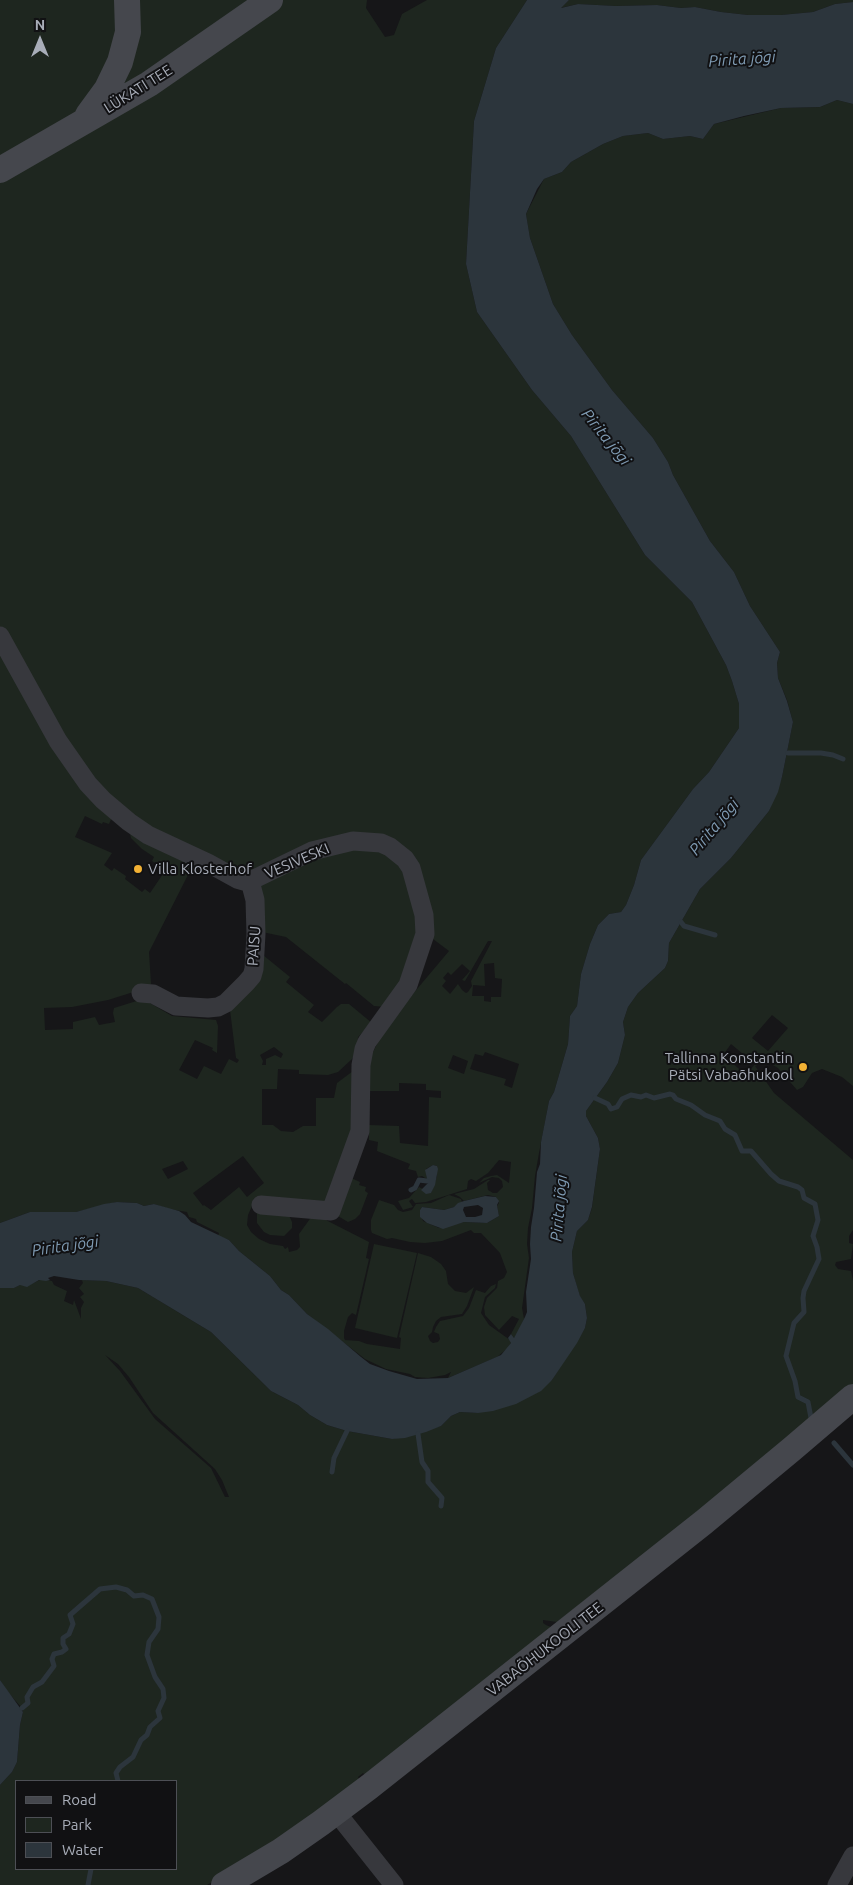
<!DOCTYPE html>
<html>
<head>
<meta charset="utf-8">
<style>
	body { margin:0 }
	#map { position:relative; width:853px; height:1885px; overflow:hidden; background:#161618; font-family:Ubuntu,sans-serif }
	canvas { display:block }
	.legend { position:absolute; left:15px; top:1780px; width:162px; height:90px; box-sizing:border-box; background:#111113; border:1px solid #4d4f55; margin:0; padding:6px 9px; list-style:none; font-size:15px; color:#a8adb8 }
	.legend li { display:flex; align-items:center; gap:10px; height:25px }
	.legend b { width:25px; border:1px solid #4d4f55 }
	.north { position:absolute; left:15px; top:15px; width:50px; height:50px; -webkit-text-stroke:4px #111113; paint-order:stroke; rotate:0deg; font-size:14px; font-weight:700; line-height:20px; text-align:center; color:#a8adb8 }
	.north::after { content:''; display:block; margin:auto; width:18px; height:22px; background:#a8adb8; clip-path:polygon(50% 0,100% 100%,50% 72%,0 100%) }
</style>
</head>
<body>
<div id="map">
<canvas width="853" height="1885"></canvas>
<ul class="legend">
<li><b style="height:6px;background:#45474d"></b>Road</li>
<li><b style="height:14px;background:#1e261f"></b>Park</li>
<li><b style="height:14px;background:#2c353c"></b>Water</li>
</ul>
<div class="north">N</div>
</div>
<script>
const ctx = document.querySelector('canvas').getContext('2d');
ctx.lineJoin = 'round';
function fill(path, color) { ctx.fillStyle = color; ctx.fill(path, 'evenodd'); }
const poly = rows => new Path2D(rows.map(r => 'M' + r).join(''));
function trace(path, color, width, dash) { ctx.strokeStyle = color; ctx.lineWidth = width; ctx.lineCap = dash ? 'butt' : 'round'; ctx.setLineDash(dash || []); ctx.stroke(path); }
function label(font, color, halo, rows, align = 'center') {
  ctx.font = font + ' Ubuntu,sans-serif'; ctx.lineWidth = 4; ctx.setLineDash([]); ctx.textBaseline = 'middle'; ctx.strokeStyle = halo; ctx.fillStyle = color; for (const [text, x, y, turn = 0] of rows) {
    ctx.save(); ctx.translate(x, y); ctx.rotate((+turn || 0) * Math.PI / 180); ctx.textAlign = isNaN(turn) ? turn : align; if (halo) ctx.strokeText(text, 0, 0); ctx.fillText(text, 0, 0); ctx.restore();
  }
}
const green = poly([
	[0,0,367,0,366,8,385,37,394,35,402,14,427,0,527,0,496,48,474,121,466,264,477,312,532,390,571,436,645,555,692,602,726,665,732,681,739,704,739,728,709,772,693,789,641,860,634,885,626,905,621,912,609,914,598,925,590,944,581,974,577,1006,570,1016,568,1044,554,1092,549,1101,539,1153,535,1176,532,1208,528,1228,527,1244,529,1258,522,1308,524,1319,518,1333,514,1338,511,1334,519,1319,512,1316,499,1330,485,1315,484,1307,487,1298,497,1288,498,1281,504,1278,507,1272,500,1253,481,1233,474,1233,471,1230,442,1241,425,1243,410,1242,392,1238,387,1239,372,1233,371,1230,371,1220,379,1200,394,1205,398,1210,403,1212,412,1210,416,1204,431,1203,449,1195,461,1199,462,1202,454,1207,444,1210,422,1207,420,1210,423,1221,439,1228,464,1222,487,1223,499,1216,497,1206,499,1203,496,1197,488,1195,464,1201,460,1197,454,1194,474,1189,488,1180,490,1180,487,1183,488,1190,493,1193,497,1193,503,1187,502,1181,499,1178,492,1177,479,1183,484,1178,491,1176,497,1175,509,1183,511,1162,499,1160,488,1173,476,1181,471,1179,468,1181,467,1189,426,1202,415,1203,412,1199,409,1201,413,1207,403,1210,398,1201,409,1198,419,1187,431,1193,437,1176,437,1166,433,1165,426,1169,427,1179,422,1176,418,1177,416,1171,408,1169,410,1164,377,1151,378,1142,369,1140,369,1125,399,1126,400,1143,428,1146,429,1097,441,1098,441,1091,426,1090,426,1084,399,1083,399,1091,368,1091,369,1060,378,1042,375,1039,449,951,429,936,403,983,387,1007,374,1006,346,983,345,984,286,937,262,932,259,892,112,817,109,824,103,822,102,824,85,816,75,837,112,853,104,865,112,871,114,868,126,876,125,879,142,892,145,889,150,893,163,874,159,870,161,867,152,861,154,857,142,849,131,838,130,834,195,861,149,952,151,984,143,989,108,1000,72,1007,44,1008,45,1030,73,1029,73,1022,95,1017,99,1025,115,1022,113,1013,114,1008,143,999,172,1016,216,1020,218,1026,217,1053,212,1050,213,1048,195,1040,179,1070,197,1079,204,1066,221,1074,229,1059,237,1063,239,1060,236,1058,230,1010,263,955,290,977,286,982,314,1005,308,1012,322,1022,337,1007,341,1004,349,1004,372,1023,358,1037,357,1052,352,1059,338,1072,328,1075,299,1074,299,1070,278,1069,277,1089,262,1089,262,1125,273,1125,281,1131,293,1132,303,1126,316,1126,316,1098,334,1098,337,1083,353,1071,357,1118,327,1203,252,1206,248,1215,247,1225,251,1232,259,1239,270,1244,283,1246,285,1249,288,1247,289,1252,297,1250,300,1247,299,1234,312,1216,318,1216,369,1242,366,1258,369,1259,356,1315,352,1313,348,1317,344,1331,344,1338,345,1340,359,1341,367,1344,400,1349,401,1338,399,1337,418,1253,431,1257,441,1264,446,1271,448,1284,455,1291,466,1293,474,1287,467,1306,462,1314,441,1317,436,1321,433,1327,432,1332,428,1336,430,1341,433,1343,438,1342,440,1339,439,1334,434,1332,436,1327,440,1321,463,1316,469,1308,476,1290,485,1293,491,1286,496,1284,495,1288,485,1297,481,1313,489,1325,510,1340,511,1343,508,1348,497,1357,448,1378,451,1372,445,1375,428,1378,415,1377,410,1374,386,1369,365,1359,307,1314,289,1295,281,1290,270,1276,239,1251,229,1240,218,1236,219,1233,197,1222,196,1219,189,1217,187,1212,169,1209,154,1204,144,1206,137,1203,117,1202,76,1212,30,1212,0,1223],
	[488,941,492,941,471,981,472,986,468,992,466,993,462,990,458,984,450,994,442,986,446,981,443,978,448,972,451,975,462,964,470,971,462,980,465,981],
	[494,963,495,978,502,979,501,997,491,997,491,1002,484,1001,484,996,472,996,473,985,485,986,484,964],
	[274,1047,283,1054,281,1058,275,1055,266,1059,266,1065,262,1065,263,1061,260,1055],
	[485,1052,519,1064,512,1088,504,1085,506,1079,470,1069,475,1054,483,1056],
	[453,1055,468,1061,464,1074,448,1068],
	[243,1156,264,1183,247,1197,239,1187,211,1210,204,1205,203,1206,193,1193],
	[183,1161,188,1169,168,1179,162,1169],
	[569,0,853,0,853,2,835,4,813,12,781,15,748,15,721,12,695,7,681,8,657,5,616,6,578,4,560,8],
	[837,100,853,104,853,1086,842,1077,822,1069,812,1073,803,1087,797,1090,778,1068,766,1061,755,1066,774,1093,853,1160,853,1230,849,1236,849,1243,853,1244,851,1259,836,1262,835,1265,838,1269,851,1271,853,1281,853,1386,782,1447,557,1622,543,1620,543,1623,546,1625,553,1628,367,1778,363,1773,358,1777,361,1783,235,1869,207,1885,0,1885,0,1785,12,1772,17,1762,20,1725,23,1712,22,1708,5,1689,0,1680,0,1288,14,1288,20,1285,29,1285,42,1279,52,1281,54,1285,67,1291,64,1301,73,1305,74,1300,81,1319,81,1308,84,1302,80,1297,84,1294,79,1288,83,1283,82,1280,106,1281,138,1288,211,1332,271,1391,298,1405,310,1415,327,1425,347,1431,392,1439,441,1426,451,1416,460,1412,478,1413,552,1380,585,1328,587,1318,585,1304,580,1297,573,1273,572,1252,577,1231,588,1220,592,1208,600,1149,598,1138,586,1116,586,1111,607,1082,618,1063,625,1035,623,1022,628,1007,638,993,665,968,668,961,669,943,700,889,731,858,769,811,782,777,793,722,787,700,778,678,777,663,780,652,750,606,734,572,710,541,673,475,668,462,653,438,612,390,572,335,553,304,530,238,526,214,544,179,562,172,571,162,603,144,623,136,648,133,663,139,690,136,703,139,714,124,781,108,820,107],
	[772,1015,788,1028,768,1051,752,1038],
	[731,1044,755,1064,746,1075,723,1055],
	[105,1355,118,1364,129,1377,153,1413,215,1469,222,1480,229,1497,225,1497,211,1468,155,1419,120,1371],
	[16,1781,176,1781,176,1869,16,1869],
	[349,1177,360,1182,359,1185,366,1187,365,1191,368,1193,360,1214,355,1219,348,1222,338,1216,337,1212],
	[257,1212,288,1213,292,1222,292,1228,284,1236,270,1235,264,1232,257,1223],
	[374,1244,417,1253,397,1338,355,1328]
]);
const water = poly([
	[527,0,569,0,561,8,578,4,616,6,657,5,681,8,695,7,721,12,748,15,781,15,813,12,835,4,853,2,853,104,837,100,820,107,781,108,744,116,714,124,703,139,690,136,663,139,648,133,623,136,603,144,571,162,562,172,544,179,537,189,526,214,530,238,553,304,572,335,612,390,653,438,668,462,673,475,710,541,734,572,750,606,780,652,777,663,778,678,787,701,793,722,782,777,778,792,769,811,731,858,700,889,669,943,668,961,665,968,638,993,628,1007,623,1022,625,1035,618,1063,607,1082,586,1111,586,1116,598,1138,600,1149,592,1207,588,1220,577,1231,572,1252,573,1273,580,1296,585,1304,587,1318,585,1328,577,1343,552,1380,541,1391,516,1404,493,1411,478,1413,460,1412,451,1416,441,1426,426,1432,405,1438,392,1439,347,1431,327,1425,310,1415,298,1405,271,1391,211,1332,138,1288,106,1281,79,1280,54,1276,48,1278,50,1280,46,1281,39,1280,27,1287,20,1285,14,1288,0,1288,0,1223,30,1212,76,1212,104,1204,117,1202,137,1203,144,1206,154,1204,179,1211,185,1215,191,1222,229,1240,239,1251,270,1276,281,1290,289,1295,307,1314,328,1329,361,1357,370,1364,389,1371,417,1379,448,1378,501,1355,511,1343,508,1338,511,1334,514,1338,525,1317,527,1312,526,1292,531,1259,530,1244,531,1227,534,1208,537,1172,540,1164,541,1142,549,1101,554,1092,568,1044,570,1016,577,1006,581,974,590,944,598,925,609,914,621,912,626,905,634,885,641,860,693,789,709,772,739,728,739,704,732,681,726,665,692,602,645,555,571,436,532,390,477,312,466,264,474,121,496,48],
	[433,1165,437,1166,438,1169,435,1185,431,1193,426,1194,421,1190,428,1183,425,1170],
	[485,1196,496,1197,499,1201,497,1205,499,1216,487,1223,464,1222,443,1229,427,1223,420,1217,420,1210,422,1207,444,1210,454,1207,458,1203,464,1201],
	[478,1205,483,1208,482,1215,475,1217,466,1217,463,1210,464,1207],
	[0,1680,23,1712,20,1725,17,1762,12,1772,0,1785]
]);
const stream = poly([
	[788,753,821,753,833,755,843,759],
	[681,922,684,926,715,935],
	[595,1098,608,1104,611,1109,617,1107,622,1099,631,1095,641,1097,646,1095,654,1098,670,1094,673,1095,676,1099,691,1105,705,1115,720,1121,725,1129,735,1135,742,1151,751,1151,771,1174,779,1181,798,1187,802,1190,804,1198,815,1204,818,1220,813,1236,817,1247,819,1259,804,1291,803,1298,804,1312,794,1323,786,1356,795,1381,798,1397,808,1402,811,1418],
	[411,1190,415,1188,419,1180,427,1181],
	[418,1434,422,1462,428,1471,428,1482,442,1498,441,1506],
	[834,1443,853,1465],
	[332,1472,334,1458,347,1431],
	[22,1708,28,1703,27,1697,33,1687,42,1682,54,1666,52,1659,54,1654,62,1652,66,1649,63,1644,63,1638,69,1634,73,1624,70,1615,100,1589,116,1587,127,1590,134,1596,143,1595,152,1599,159,1617,158,1629,149,1642,147,1655,155,1677,163,1689,164,1698,158,1711,160,1718,150,1727,147,1735,141,1740,133,1757,120,1767,116,1773,118,1781],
	[88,1885,91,1869]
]);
const street = poly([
	[0,636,58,741,88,784,103,800,129,822,148,835,208,863,237,879,244,881,250,881,312,851,353,841,381,843,390,847,405,859,411,868,424,915,425,934,408,985,367,1042,364,1049,361,1065,360,1131,331,1211,261,1205],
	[141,993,153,994,176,1006,208,1008,218,1007,226,1003,246,983,252,976,254,969,256,934,255,900,250,881],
	[336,1812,394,1885],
	[837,1885,853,1856]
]);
const secondary = poly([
	[88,115,107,89,120,62,128,32,127,0],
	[0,170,149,84,270,0],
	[224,1885,281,1851,321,1823,369,1787,704,1522,792,1449,853,1397]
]);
const markers = [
	[138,869,5,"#f2b134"],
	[803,1067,5,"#f2b134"]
];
const streetNames = [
	["LÜKATI TEE",138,89,-32],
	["VESIVESKI",297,861,-23],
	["PAISU",254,946,-86],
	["VABAÕHUKOOLI TEE",545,1649,-38]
];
const poiNames = [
	["Villa Klosterhof",148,869],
	["Tallinna Konstantin",793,1058,"right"],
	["Pätsi Vabaõhukool",793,1075,"right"]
];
const waterNames = [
	["Pirita jõgi",742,59,-4],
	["Pirita jõgi",606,437,51],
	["Pirita jõgi",714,827,-50],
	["Pirita jõgi",559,1208,-85],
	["Pirita jõgi",65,1246,-8]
];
fill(green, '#1e261f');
fill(water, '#2c353c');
trace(stream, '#2c353c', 5);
trace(street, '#37383d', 19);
trace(secondary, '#45474d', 26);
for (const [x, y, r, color] of markers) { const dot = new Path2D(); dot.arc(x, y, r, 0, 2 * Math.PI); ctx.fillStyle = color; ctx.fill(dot); trace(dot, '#111113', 2); }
label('15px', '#a8adb8', '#111113', streetNames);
label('15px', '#a8adb8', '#111113', poiNames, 'left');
label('italic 16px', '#7f9bb3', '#111113', waterNames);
</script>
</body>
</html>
